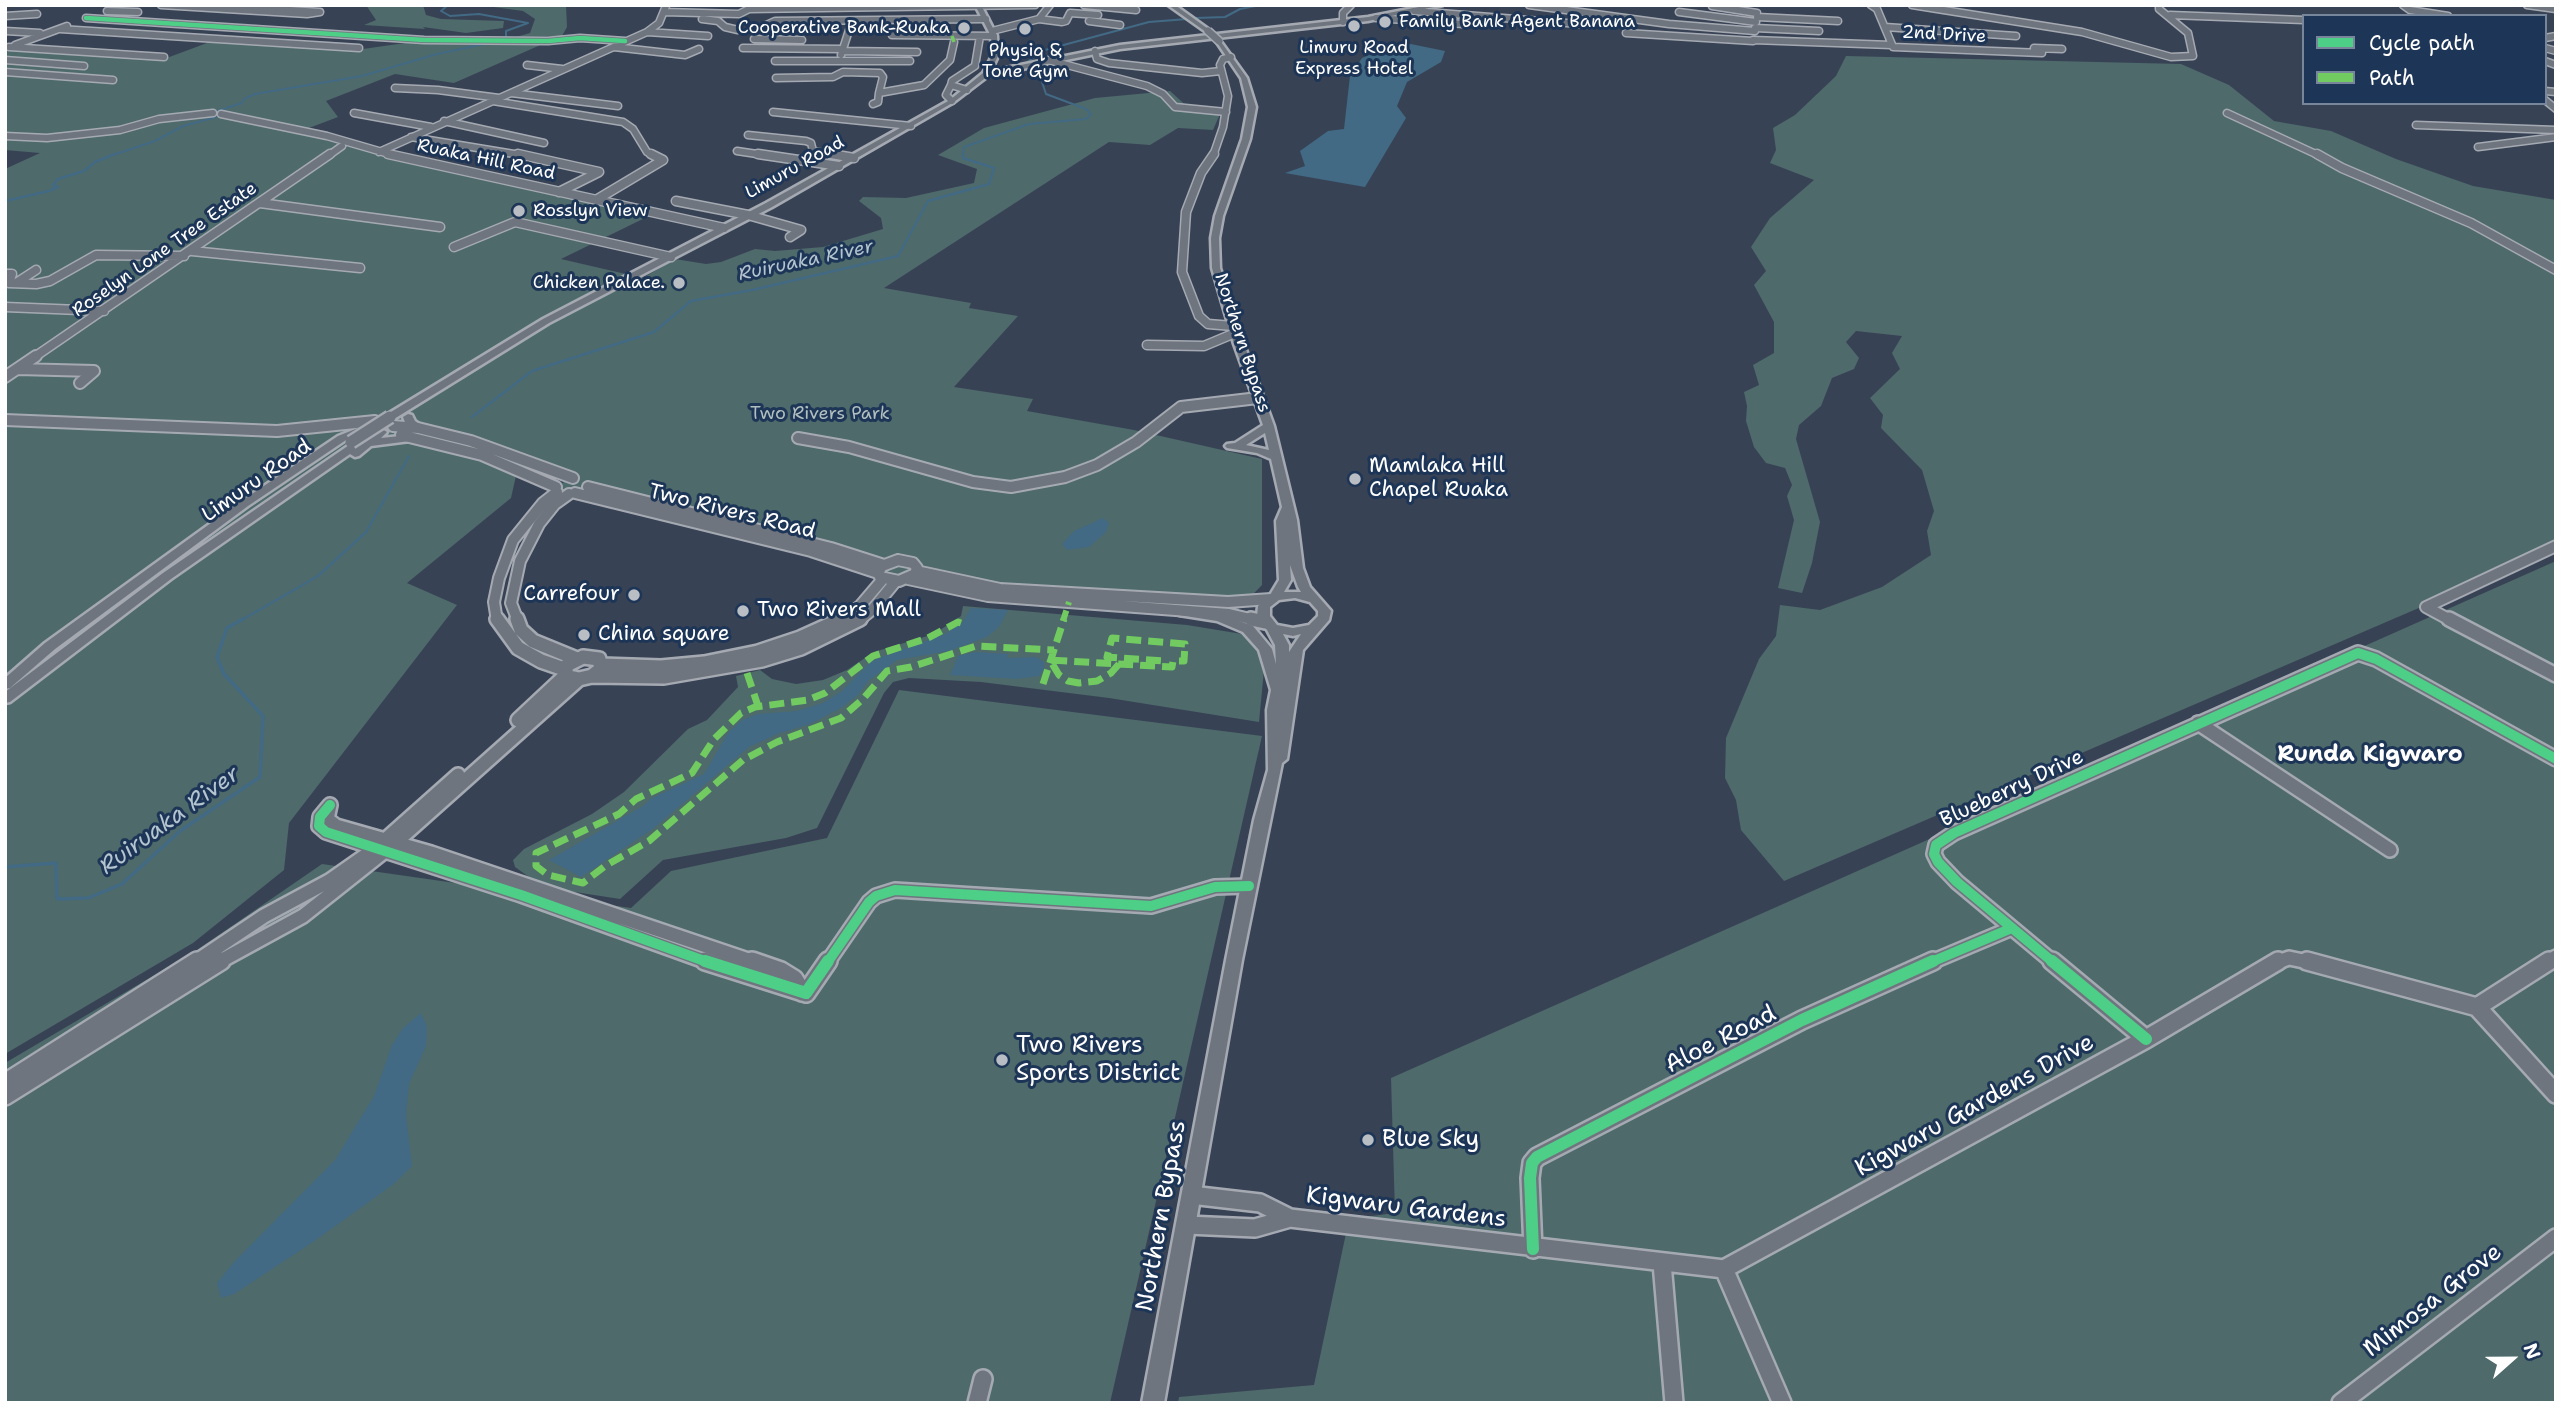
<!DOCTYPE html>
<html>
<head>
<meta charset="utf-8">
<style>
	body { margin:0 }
	#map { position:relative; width:2561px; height:1408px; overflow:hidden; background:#384255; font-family:"Shantell Sans",sans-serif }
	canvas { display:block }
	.frame { position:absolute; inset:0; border:7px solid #fff; pointer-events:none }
	.legend { position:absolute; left:2302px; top:14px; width:245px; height:91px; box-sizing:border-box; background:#1d3557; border:2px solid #77869a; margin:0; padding:9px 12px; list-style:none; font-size:21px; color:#fff }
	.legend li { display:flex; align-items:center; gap:14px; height:35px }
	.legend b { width:35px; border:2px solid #77869a }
	.north { position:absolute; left:2477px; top:1324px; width:70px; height:70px; -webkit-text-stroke:5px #1d3557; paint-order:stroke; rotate:69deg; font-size:19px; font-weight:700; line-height:28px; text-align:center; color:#fff }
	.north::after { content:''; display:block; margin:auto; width:24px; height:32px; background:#fff; clip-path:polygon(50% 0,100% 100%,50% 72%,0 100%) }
</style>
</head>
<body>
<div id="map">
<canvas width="2561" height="1408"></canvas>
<div class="frame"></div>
<ul class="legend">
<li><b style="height:9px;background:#4dcf88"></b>Cycle path</li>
<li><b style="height:9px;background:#71cb61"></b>Path</li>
</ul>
<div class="north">N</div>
</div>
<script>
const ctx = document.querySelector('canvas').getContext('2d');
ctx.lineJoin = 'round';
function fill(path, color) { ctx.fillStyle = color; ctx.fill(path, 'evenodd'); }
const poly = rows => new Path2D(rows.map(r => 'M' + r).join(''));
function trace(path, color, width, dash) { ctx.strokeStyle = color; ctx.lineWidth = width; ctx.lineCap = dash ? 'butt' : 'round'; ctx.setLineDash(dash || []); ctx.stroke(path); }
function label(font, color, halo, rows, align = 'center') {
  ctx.font = font + ' "Shantell Sans",sans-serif'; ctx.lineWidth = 6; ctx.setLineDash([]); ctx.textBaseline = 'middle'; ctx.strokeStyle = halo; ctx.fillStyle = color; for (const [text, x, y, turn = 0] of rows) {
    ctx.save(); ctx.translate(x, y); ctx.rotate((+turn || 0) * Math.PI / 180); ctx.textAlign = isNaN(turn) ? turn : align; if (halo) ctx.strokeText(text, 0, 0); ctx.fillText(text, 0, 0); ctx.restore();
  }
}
const green = poly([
	[366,5,423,5,426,15,441,19,504,21,503,28,466,33,423,27,425,29,364,25,376,20],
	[479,5,566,5,567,27,562,36,516,37,530,33,535,19,523,11],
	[215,40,356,50,412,42,545,43,454,83,395,74,326,101,338,117,309,128,375,153,651,215,561,259,643,278,675,259,706,264,721,262,755,249,775,251,823,247,883,229,881,218,859,201,863,197,906,198,974,183,977,169,938,155,984,128,1095,98,1170,91,1190,109,1220,114,1213,130,1178,128,1150,145,1109,142,884,288,971,303,969,308,1018,316,954,387,1033,399,1027,411,1134,430,1262,459,1262,585,1233,615,1033,591,913,571,898,580,588,481,585,488,579,492,560,493,557,488,560,484,571,479,520,458,511,498,407,583,457,605,289,823,284,870,193,943,5,1054,5,169,40,153,5,150,5,49,164,59],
	[1846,56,2181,64,2229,85,2274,121,2331,131,2396,159,2473,186,2556,200,2556,549,1784,881,1741,830,1736,800,1725,778,1726,738,1759,659,1776,636,1780,605,1820,610,1882,587,1931,555,1927,531,1934,511,1922,470,1881,428,1883,415,1870,398,1900,369,1892,353,1902,336,1856,331,1846,342,1859,358,1854,369,1832,378,1821,406,1799,425,1796,439,1820,522,1812,563,1802,593,1778,588,1794,520,1787,496,1792,485,1785,468,1766,463,1754,447,1746,421,1747,406,1744,392,1759,385,1753,365,1774,353,1774,322,1754,285,1766,271,1751,247,1770,218,1814,180,1770,163,1776,150,1773,128,1795,115,1836,76],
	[2556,561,2556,1403,1178,1403,1179,1397,1314,1385,1349,1219,1395,1213,1391,1078],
	[963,606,1187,625,1242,634,1255,644,1261,654,1264,670,1259,722,1109,698,981,682,909,678,893,682,884,693,817,828,786,838,663,860,620,899,568,891,533,880,515,867,513,860,524,849,592,814,624,792,688,729,707,720,738,687,736,676,760,670,772,679,796,684,823,680,847,670,874,652,934,634,961,616],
	[899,690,1262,736,1110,1403,5,1403,5,1063,197,950,322,864,631,908,671,871,827,838]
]);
const water = poly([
	[1401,42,1445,51,1441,62,1407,82,1397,106,1406,118,1365,187,1285,173,1305,166,1300,151,1328,131,1344,129,1350,76,1362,58],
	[1103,518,1109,523,1106,532,1089,547,1067,550,1062,544,1074,531],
	[971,608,1008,610,999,627,987,637,949,651,897,660,868,681,858,695,841,708,810,724,780,733,749,747,654,828,581,877,549,860,643,806,652,798,704,774,728,733,742,720,758,714,797,711,823,703,842,691,871,661,945,634,963,622],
	[975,652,1008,654,1007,658,1036,657,1044,662,1044,669,1039,676,1016,679,950,675,958,656],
	[421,1013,427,1027,426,1046,409,1084,406,1115,412,1166,395,1183,313,1242,234,1294,221,1298,217,1283,233,1263,335,1160,374,1096,392,1045,403,1028]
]);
const streamFar2 = poly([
	[448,5,441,11,450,16,479,14,528,23,506,31,506,37,503,39],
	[1196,18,1225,17,1240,9,1261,5],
	[110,156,155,141,183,126,213,118,221,114,217,111,242,103,244,99,255,94,362,76,437,54,489,43],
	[963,156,964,147,1029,124,1086,119,1091,114,1086,109,1046,94,1037,67,1027,62,1045,50,1149,22,1187,19]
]);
const streamFar1 = poly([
	[5,201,49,191,58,187,53,185,58,179,84,171,95,162,115,154],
	[472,417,532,371,654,332,691,301,752,290,898,256,928,201,989,184,994,168,963,158,963,154],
	[240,621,318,576,366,532,409,456]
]);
const stream = poly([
	[5,867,56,863,57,899,88,898,122,884,180,831,260,777,263,716,224,674,217,657,227,628,243,619]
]);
const minorFar4 = poly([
	[161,5,307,14,320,12,214,5],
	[1084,5,1136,10],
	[1529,5,1669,24,1755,31],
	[1871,5,1877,9,1893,47,2042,53],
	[1912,5,2082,32,2171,57,2193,56,2188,33,2159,9,2159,5],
	[2403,5,2410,10,2448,16],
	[2527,5,2556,9],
	[1712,6,1757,13],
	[107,11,138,12],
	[1414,11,1592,25],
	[664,12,739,14,749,9,1035,5],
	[1679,12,1756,22],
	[2170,15,2304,20],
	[5,16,37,14],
	[1757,17,1838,21],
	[86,18,424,40,548,41,580,38,625,41],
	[1376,18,1463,24],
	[702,19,718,21,725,27,738,30],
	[1039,19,1062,22,1066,21,1070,13,1098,15],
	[1089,21,1120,25],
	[1343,22,1343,13,1351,5],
	[1885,27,2016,36],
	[760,28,775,21,986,19],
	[1755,28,1819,31],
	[60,29,359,48],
	[5,31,40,33],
	[992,31,1039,19,1050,5],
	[647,32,708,36],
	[1626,33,1753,41],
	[892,35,994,36],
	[2545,38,2556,36],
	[754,39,802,40],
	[1753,40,1891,45],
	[15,45,67,26],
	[9,47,164,57],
	[614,47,685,55,699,49],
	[743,48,842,49],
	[2034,48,2062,49],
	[2545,48,2556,51],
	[842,51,917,52],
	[1095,51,1097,59,1109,63,1202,73,1221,71],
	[841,55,852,21],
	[5,60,84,66],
	[1048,60,1147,86,1163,94,1175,107,1226,112],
	[775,61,910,61],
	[2545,61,2556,65],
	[527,65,562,69],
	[5,72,113,80],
	[776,78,833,77,843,72,880,73,883,77,879,93],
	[951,85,946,95,952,101],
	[395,88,438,90,499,98],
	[967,90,951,85,952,81,975,66,980,36],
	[2545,91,2556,92],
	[511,93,618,106],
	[2545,100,2556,109],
	[493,101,623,122,633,129,647,152,655,156],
	[873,104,878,102,879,93,924,85,950,60,954,42],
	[773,112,911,126],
	[354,113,431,127],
	[2227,113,2320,156],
	[221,114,327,136,396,156],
	[444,121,544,143],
	[2416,125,2556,130],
	[748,135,806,141,811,143,813,151,841,156],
	[5,136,47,138,120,130,159,119,213,113],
	[411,137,526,156],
	[2478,147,2556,137],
	[737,151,770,156],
	[379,152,647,32,659,23,666,6],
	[328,156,342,146],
	[1213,156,1223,127,1228,96,1220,65,1223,59,1231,57]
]);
const minorFar3 = poly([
	[388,154,724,228],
	[518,154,599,172,559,192],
	[758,154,839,166],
	[831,154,854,158],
	[1214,154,1201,173,1186,212,1182,272,1199,316,1208,324,1233,326],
	[2317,154,2342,168,2471,223,2556,270],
	[596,200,663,160,651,154],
	[676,201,748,215,801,230,790,237],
	[260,203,440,227],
	[454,247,515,222,671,257],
	[192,251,360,268],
	[5,274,12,274,9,283,36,284,50,281,96,255,184,256],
	[16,283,36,270],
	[5,307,104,311],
	[1147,345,1204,346,1235,333],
	[33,358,330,154]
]);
const minorFar2 = poly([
	[18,369,94,371,80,383],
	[5,377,36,356],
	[5,420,277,431,375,421],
	[393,426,418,428,471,441,573,478],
	[401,435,482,455,556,487],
	[798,438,849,447,973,482,1011,487,1065,477,1097,465,1136,442,1181,407,1258,398],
	[588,487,831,548,884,565],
	[575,493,811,551,878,573],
	[898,560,913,563,917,568,915,574,899,581,880,577,878,573,882,566,898,560],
	[916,571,1000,589,1228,602,1271,599],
	[908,579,988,596,1229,614,1259,621],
	[2426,607,2452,621],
	[2426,607,2556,546],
	[497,621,494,602,499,578,513,540,543,503,557,492],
	[518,621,511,603,520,561,539,524,555,504,569,494],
	[838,621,860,606,883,579],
	[858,621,873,609,895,582]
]);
const minorFar1 = poly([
	[497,619,518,648,541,661,564,669],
	[517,619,521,630,533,641,577,659],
	[1251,619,1265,622],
	[2449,619,2556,675],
	[583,657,599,659,601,669,592,676,579,679,565,676,567,665,583,657],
	[602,665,661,667,704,663,758,652,800,638,842,619],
	[592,676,664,677,762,660,801,648,860,619],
	[518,720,565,676],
	[2198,723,2390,850],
	[330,805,320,817,319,826,326,832,521,895,710,963],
	[330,805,327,819,336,826,431,853,757,963],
	[194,963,264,916,329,881,376,848,458,775],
	[217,963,303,916,395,843,579,679],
	[827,963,869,902,876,896,895,890,1151,906,1215,887,1249,886],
	[1929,963,2012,928],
	[2054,963,1957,882,1938,862,1934,854,1936,845,1954,833,2358,653,2376,659,2556,759],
	[2275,963,2289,958,2313,963],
	[2547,963,2556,957]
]);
const minor = poly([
	[705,961,806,993,828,961],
	[752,961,781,971,794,979,802,992],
	[2052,961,2146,1039],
	[2307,961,2477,1007,2549,961],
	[2477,1007,2556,1094],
	[5,1083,197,961],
	[5,1096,221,961],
	[1191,1195,1260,1203,1290,1218],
	[1187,1225,1255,1228,1290,1218,1724,1269],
	[1533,1249,1530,1178,1532,1163,1537,1157,1802,1020,1933,961],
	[1662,1263,1674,1403],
	[1724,1269,2146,1039,2278,961],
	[1724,1269,1782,1403],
	[977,1403,983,1379],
	[2341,1403,2556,1238]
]);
const major = poly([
	[975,5,981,5,997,36,998,56,991,71,1120,45,1368,17,1429,5,1443,5,1368,21,1120,49,988,76,954,102,772,207,549,323,394,419,386,419,386,415,543,319,766,203,950,100,983,73,992,56,991,36,975,5],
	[1168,5,1175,5,1211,31,1206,32,1168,5],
	[1219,39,1247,78,1256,107,1250,139,1223,216,1219,238,1220,268,1244,344,1274,426,1297,520,1303,568,1310,587,1331,611,1329,620,1303,650,1287,759,1282,763,1242,960,1164,1403,1142,1403,1226,960,1254,820,1268,770,1267,710,1271,690,1259,650,1243,632,1217,621,1179,615,1173,611,1179,607,1220,614,1253,626,1272,649,1276,664,1275,645,1267,630,1257,617,1258,606,1270,595,1279,580,1276,521,1282,507,1271,459,1257,453,1227,448,1225,446,1227,444,1235,443,1263,425,1234,344,1212,268,1211,238,1215,216,1242,139,1248,107,1241,78,1216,41,1219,39],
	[1265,433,1269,450,1246,445,1265,433],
	[1290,565,1298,587,1301,592,1284,592,1291,580,1290,565],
	[1295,598,1310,602,1318,611,1318,616,1309,625,1293,628,1277,625,1270,616,1270,607,1279,600,1295,598],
	[1283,634,1293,636,1301,634,1289,652,1289,645,1283,634],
	[408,414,412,415,415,421,422,426,422,430,414,430,406,425,403,417,408,414],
	[363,426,367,427,367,431,346,440,248,506,55,649,10,688,5,689,5,678,45,643,240,502,338,436,363,426],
	[382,429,387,432,381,438,410,435,415,438,410,441,371,446,359,456,355,457,350,454,171,579,10,702,5,703,5,692,163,573,355,441,364,442,382,429]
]);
const majorBridgeFar1 = poly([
	[1208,31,1219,41]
]);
const majorBridge = poly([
	[351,442,390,417]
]);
const quietFar2 = poly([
	[952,36,954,42]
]);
const quietFar1 = poly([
	[1063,621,1069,602]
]);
const quiet = poly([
	[961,623,958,622,928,638,873,656,825,693,808,700,755,707,741,713,714,739,692,773,636,799,619,814,536,853,536,866,548,875,583,883,605,866,649,841,743,760,777,742,841,718,863,699,887,671,911,667,976,646,1054,650],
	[1119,664,1111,673,1097,681,1079,683,1068,681,1059,675,1050,660,1172,667,1173,661,1184,661,1185,644,1112,638,1107,657,1164,661],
	[747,673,758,706],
	[1043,684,1064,619]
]);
const cyclewayFar2 = poly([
	[86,18,424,40,548,41,580,38,625,41]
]);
const cyclewayFar1 = poly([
	[330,805,320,817,319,826,326,832,521,895,710,963],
	[827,963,869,902,876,896,895,890,1151,906,1215,887,1249,886],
	[1929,963,2012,928],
	[2054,963,1957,882,1938,862,1934,854,1936,845,1954,833,2358,653,2376,659,2556,759]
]);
const cycleway = poly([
	[705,961,806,993,828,961],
	[2052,961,2146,1039],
	[1533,1249,1530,1178,1532,1163,1537,1157,1802,1020,1933,961]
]);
const markers = [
	[1385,22,7,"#b9bdc4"],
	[1354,26,7,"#b9bdc4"],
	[964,28,7,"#b9bdc4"],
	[1025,29,7,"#b9bdc4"],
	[519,211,7,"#b9bdc4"],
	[679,283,7,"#b9bdc4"],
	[1355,479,7,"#b9bdc4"],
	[634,595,7,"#b9bdc4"],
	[743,611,7,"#b9bdc4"],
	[584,635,7,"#b9bdc4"],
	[1002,1060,7,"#b9bdc4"],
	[1368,1140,7,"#b9bdc4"]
];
const farPoinames = [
	["Family Bank Agent Banana",1399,22],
	["Cooperative Bank-Ruaka",950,28,"right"],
	["Limuru Road",1354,48,"center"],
	["Express Hotel",1354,69,"center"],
	["Physiq &",1025,51,"center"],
	["Tone Gym",1025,72,"center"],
	["Rosslyn View",533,211],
	["Chicken Palace.",665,283,"right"]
];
const farStreetnames = [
	["2nd Drive",1944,35,3],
	["Ruaka Hill Road",486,160,12],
	["Limuru Road",795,168,-29],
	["Roselyn Lone Tree Estate",165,250,-35],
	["Northern Bypass",1242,343,72]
];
const farParknames = [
	["Two Rivers Park",820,414]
];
const farWaternames = [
	["Ruiruaka River",806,261,-12]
];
const poiNames = [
	["Mamlaka Hill",1369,467],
	["Chapel Ruaka",1369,491],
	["Carrefour",620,595,"right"],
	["Two Rivers Mall",757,611],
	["China square",598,635]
];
const streetNames = [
	["Limuru Road",257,481,-35],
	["Two Rivers Road",732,512,14],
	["Blueberry Drive",2012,789,-25]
];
const neighbourhoodNames = [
	["Runda Kigwaro",2370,755]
];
const waterNames = [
	["Ruiruaka River",170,821,-36]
];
const nearStreetnames = [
	["Aloe Road",1721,1040,-27],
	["Kigwaru Gardens Drive",1975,1106,-29],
	["Kigwaru Gardens",1406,1208,7],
	["Northern Bypass",1162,1216,-80],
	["Mimosa Grove",2433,1301,-38]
];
const nearPoinames = [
	["Two Rivers",1016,1046],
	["Sports District",1016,1074],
	["Blue Sky",1382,1140]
];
fill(green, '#4e6a6b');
fill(water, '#426a84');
trace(streamFar2, '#426a84', 2);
trace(streamFar1, '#426a84', 2.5);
trace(stream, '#426a84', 3.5);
trace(minorFar4, '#a5aab2', 9);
trace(minorFar3, '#a5aab2', 11);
trace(minorFar2, '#a5aab2', 14);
trace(minorFar1, '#a5aab2', 18);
trace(minor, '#a5aab2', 22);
trace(major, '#a5aab2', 5);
trace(minorFar4, '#6f757e', 6);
trace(minorFar3, '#6f757e', 8);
trace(minorFar2, '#6f757e', 10);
trace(minorFar1, '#6f757e', 13);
trace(minor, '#6f757e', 17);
fill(major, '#6f757e');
trace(majorBridgeFar1, '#a5aab2', 10, []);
trace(majorBridge, '#a5aab2', 16, []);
trace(majorBridgeFar1, '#6f757e', 7);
trace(majorBridge, '#6f757e', 11);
trace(quietFar2, '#71cb61', 3.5, [7, 3.5]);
trace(quietFar1, '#71cb61', 6, [11, 6]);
trace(quiet, '#71cb61', 7, [15, 7]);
trace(cyclewayFar2, '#4dcf88', 4.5);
trace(cyclewayFar1, '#4dcf88', 10);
trace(cycleway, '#4dcf88', 12);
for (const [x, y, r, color] of markers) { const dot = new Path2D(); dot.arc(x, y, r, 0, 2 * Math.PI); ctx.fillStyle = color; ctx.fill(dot); trace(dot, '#1d3557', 2.5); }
label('18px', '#fff', '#1d3557', farPoinames, 'left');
label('18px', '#fff', '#1d3557', farStreetnames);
label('18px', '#b1bfbe', '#1d3557', farParknames);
label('italic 19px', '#b4c5d0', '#1d3557', farWaternames);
label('21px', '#fff', '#1d3557', poiNames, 'left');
label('21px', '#fff', '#1d3557', streetNames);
label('bold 23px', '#fff', '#1d3557', neighbourhoodNames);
label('italic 23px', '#b4c5d0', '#1d3557', waterNames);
label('24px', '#fff', '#1d3557', nearStreetnames);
label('24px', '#fff', '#1d3557', nearPoinames, 'left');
</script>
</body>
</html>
